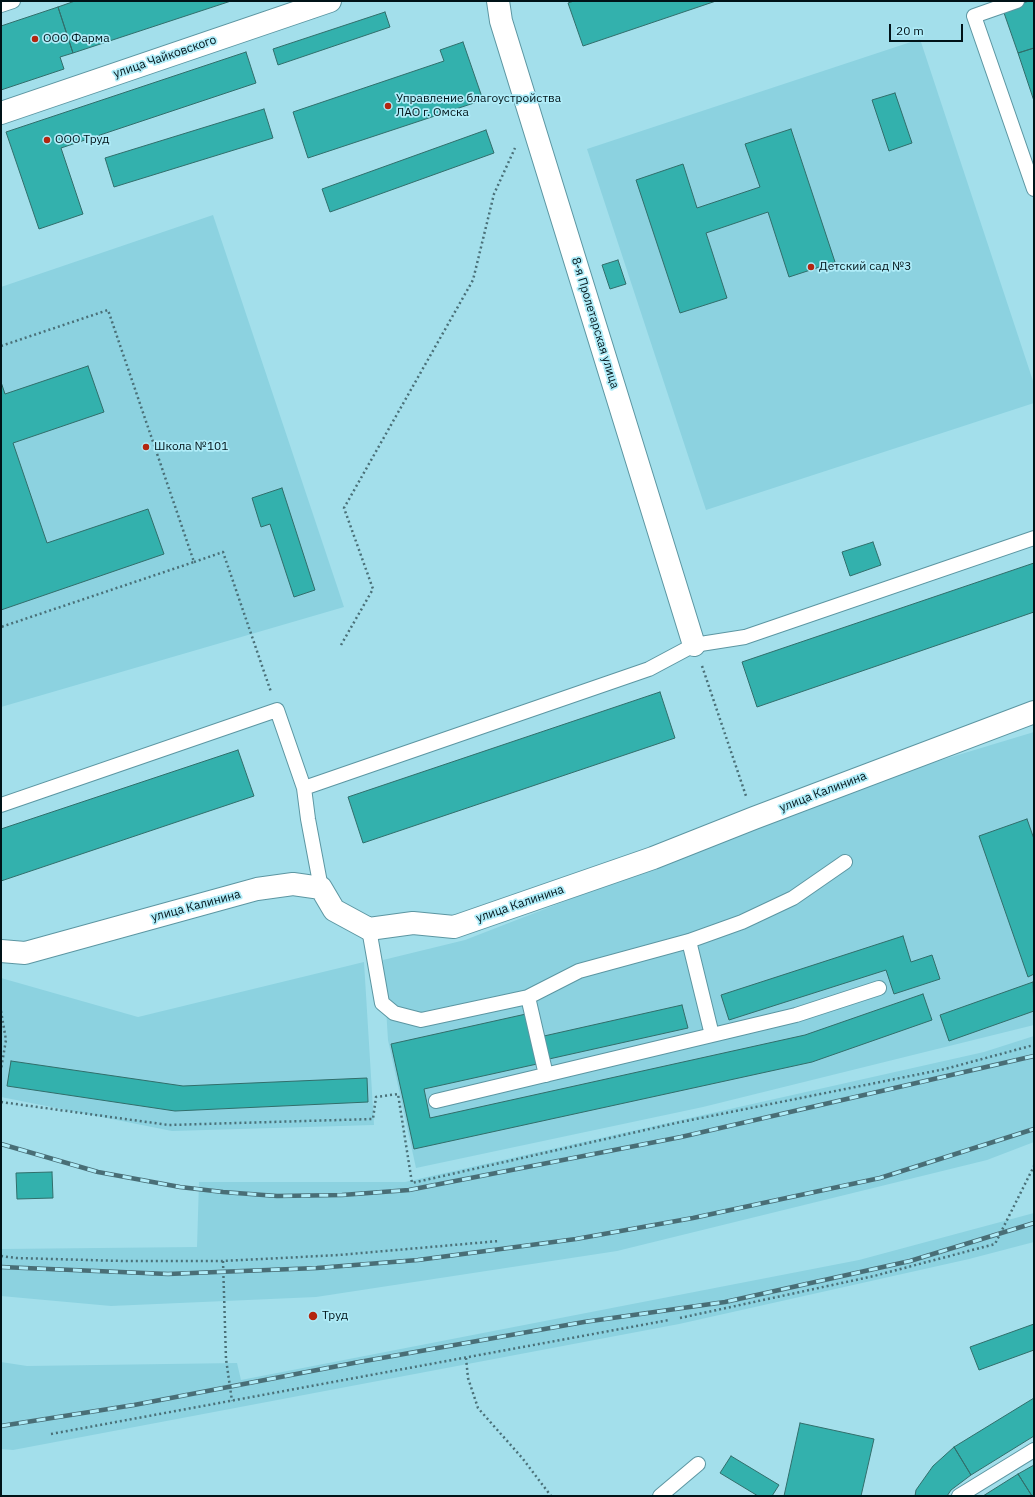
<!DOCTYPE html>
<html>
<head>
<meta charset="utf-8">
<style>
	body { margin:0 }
	#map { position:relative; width:1035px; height:1497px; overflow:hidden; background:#a3dfeb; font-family:"IBM Plex Sans",sans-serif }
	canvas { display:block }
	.frame { position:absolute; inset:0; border:2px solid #001318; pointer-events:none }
	.scale { position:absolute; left:889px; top:24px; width:74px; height:18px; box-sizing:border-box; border:2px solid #001318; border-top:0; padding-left:5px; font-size:12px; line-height:14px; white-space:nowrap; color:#001318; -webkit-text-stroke:3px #afecf8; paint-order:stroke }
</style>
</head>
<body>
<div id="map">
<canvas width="1035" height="1497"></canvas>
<div class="frame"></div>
<div class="scale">20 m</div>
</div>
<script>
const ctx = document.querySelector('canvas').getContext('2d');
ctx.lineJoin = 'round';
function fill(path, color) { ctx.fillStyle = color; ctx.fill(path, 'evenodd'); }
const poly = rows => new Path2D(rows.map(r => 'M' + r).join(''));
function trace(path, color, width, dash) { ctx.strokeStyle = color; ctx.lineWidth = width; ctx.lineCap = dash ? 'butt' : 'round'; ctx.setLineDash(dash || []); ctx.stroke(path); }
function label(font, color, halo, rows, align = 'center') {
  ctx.font = font + ' "IBM Plex Sans",sans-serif'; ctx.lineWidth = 3.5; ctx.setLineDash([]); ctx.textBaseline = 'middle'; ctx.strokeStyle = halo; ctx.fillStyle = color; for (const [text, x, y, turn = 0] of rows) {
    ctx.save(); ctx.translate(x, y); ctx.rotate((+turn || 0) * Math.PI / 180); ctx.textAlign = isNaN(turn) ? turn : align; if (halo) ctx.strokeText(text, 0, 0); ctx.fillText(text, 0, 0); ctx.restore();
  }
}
const built = poly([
	[920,39,1034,384,1034,403,706,510,587,149],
	[213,215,344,607,1,707,1,287],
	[1034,732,1034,1025,703,1107,416,1168,388,1040,383,960,465,940,653,867,819,797],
	[364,962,374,1125,172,1131,1,1097,1,978,138,1017],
	[1034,1036,1034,1142,987,1160,617,1251,316,1297,111,1306,1,1296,1,1249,197,1247,199,1182,405,1182,984,1052],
	[1034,1213,1034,1242,969,1259,679,1324,13,1450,1,1449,1,1362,27,1366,237,1363,241,1380,859,1260]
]);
const building = poly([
	[75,1,231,1,73,53,58,7,75,1],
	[574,1,716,1,583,46,568,3,574,1],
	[1029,1,1034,1,1034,48,1018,53,1003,10,1029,1],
	[58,7,73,53,60,57,64,69,1,90,1,26,58,7],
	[385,12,390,27,278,65,273,49,385,12],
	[463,42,483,100,308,158,293,112,444,61,440,50,463,42],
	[1034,48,1034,101,1018,53,1034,48],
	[246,52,256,83,61,148,83,214,39,229,6,132,246,52],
	[895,93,912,143,889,151,872,100,895,93],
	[264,109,273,138,114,187,105,158,264,109],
	[791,129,835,262,789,277,768,212,706,233,727,298,680,313,636,180,683,164,697,208,760,187,745,144,791,129],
	[486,130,494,153,330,212,322,189,486,130],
	[618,260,626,284,610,289,602,265,618,260],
	[88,366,104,412,13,443,47,543,148,509,164,554,1,610,1,382,5,394,88,366],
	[282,488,315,590,294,597,270,524,261,527,252,498,282,488],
	[873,542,881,565,850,576,842,552,873,542],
	[1034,563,1034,612,757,707,742,662,1034,563],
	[660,692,675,738,363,843,348,797,660,692],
	[238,750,254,796,1,881,1,829,238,750],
	[1027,819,1034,839,1034,974,1028,977,979,836,1027,819],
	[903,936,911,962,932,955,940,979,894,994,886,970,729,1020,721,995,903,936],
	[1033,982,1034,1011,949,1041,940,1015,1033,982],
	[923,994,932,1020,812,1062,414,1149,391,1044,526,1014,537,1064,424,1089,430,1118,805,1035,923,994],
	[682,1005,688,1028,549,1059,544,1036,682,1005],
	[11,1061,183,1086,367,1078,368,1102,175,1111,7,1086,11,1061],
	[52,1172,53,1198,17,1199,16,1173,52,1172],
	[1034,1324,1034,1350,979,1370,970,1347,1034,1324],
	[1034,1398,1034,1436,971,1475,954,1447,1034,1398],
	[800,1423,874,1439,861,1496,784,1496,800,1423],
	[954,1447,971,1475,951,1490,947,1496,915,1496,916,1490,933,1466,954,1447],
	[731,1456,779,1485,772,1496,758,1496,720,1473,731,1456],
	[1034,1465,1034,1496,1032,1496,1018,1474,1034,1465],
	[1018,1474,1032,1496,983,1496,1018,1474]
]);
const path = poly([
	[1,346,108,310,194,562,1,627],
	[194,562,223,552,271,692],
	[341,645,373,589,344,508,473,280,494,194,515,148],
	[702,666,746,796],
	[1,1011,6,1040,1,1069],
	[1,1102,169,1125,373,1119,376,1097,398,1094,412,1183,676,1123,945,1069,1034,1045],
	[1,1256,16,1258,123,1261,223,1261,339,1255,499,1241],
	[223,1261,226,1359,232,1401],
	[680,1318,874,1276,995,1244,1034,1166],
	[466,1358,468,1378,478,1408,523,1459,551,1496],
	[51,1434,669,1320]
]);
const lane = poly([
	[1017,1,974,16,1034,189],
	[1,5,13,1],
	[304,788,308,819,321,888],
	[1,805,277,710,304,788,649,669,694,645,745,637,1034,538],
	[369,929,382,1003,394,1013,421,1020,528,997,579,971,689,941,742,922,793,898,845,862],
	[689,941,712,1035],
	[528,997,546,1075],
	[436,1101,796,1015,879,988],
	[660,1496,698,1464],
	[959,1496,1034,1450]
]);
const street = poly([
	[498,1,501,21,694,645],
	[1,113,330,1],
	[1,951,25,953,257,889,293,884,321,888,334,910,369,929,413,923,454,927,653,858,754,818,1034,712]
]);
const rail = poly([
	[1,1144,98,1172,180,1187,223,1192,277,1196,342,1195,409,1190,681,1137,1034,1056],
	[1,1267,168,1274,317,1268,418,1260,576,1239,693,1218,880,1178,1034,1129],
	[1,1426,134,1405,359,1362,584,1322,725,1302,910,1261,1034,1223]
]);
const markers = [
	[35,39,4,"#b32610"],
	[388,106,4,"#b32610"],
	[47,140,4,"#b32610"],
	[811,267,4,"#b32610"],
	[146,447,4,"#b32610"],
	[313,1316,5,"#b32610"]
];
const poiNames = [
	["ООО Фарма",43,39],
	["Управление благоустройства",396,99],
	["ЛАО г. Омска",396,113],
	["ООО Труд",55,140],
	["Детский сад №3",819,267],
	["Школа №101",154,447],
	["Труд",322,1316]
];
const streetNames = [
	["улица Чайковского",165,57,-19],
	["8-я Пролетарская улица",595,323,73],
	["улица Калинина",823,792,-21],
	["улица Калинина",520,904,-19],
	["улица Калинина",196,906,-15]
];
fill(built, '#8cd2e0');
fill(building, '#33b1ad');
trace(building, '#316e6b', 1);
trace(lane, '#5c96a2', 16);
trace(street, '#5c96a2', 24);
trace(path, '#4a7078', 2.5, [2, 3]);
trace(lane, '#fff', 14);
trace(street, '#fff', 22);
trace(rail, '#496e76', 4.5);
trace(rail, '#afecf8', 3, [9]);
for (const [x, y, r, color] of markers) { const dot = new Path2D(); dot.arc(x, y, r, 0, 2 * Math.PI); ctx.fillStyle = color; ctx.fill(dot); trace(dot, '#afecf8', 1.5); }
label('12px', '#001318', '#afecf8', poiNames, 'left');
label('12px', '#001318', '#afecf8', streetNames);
</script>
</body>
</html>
